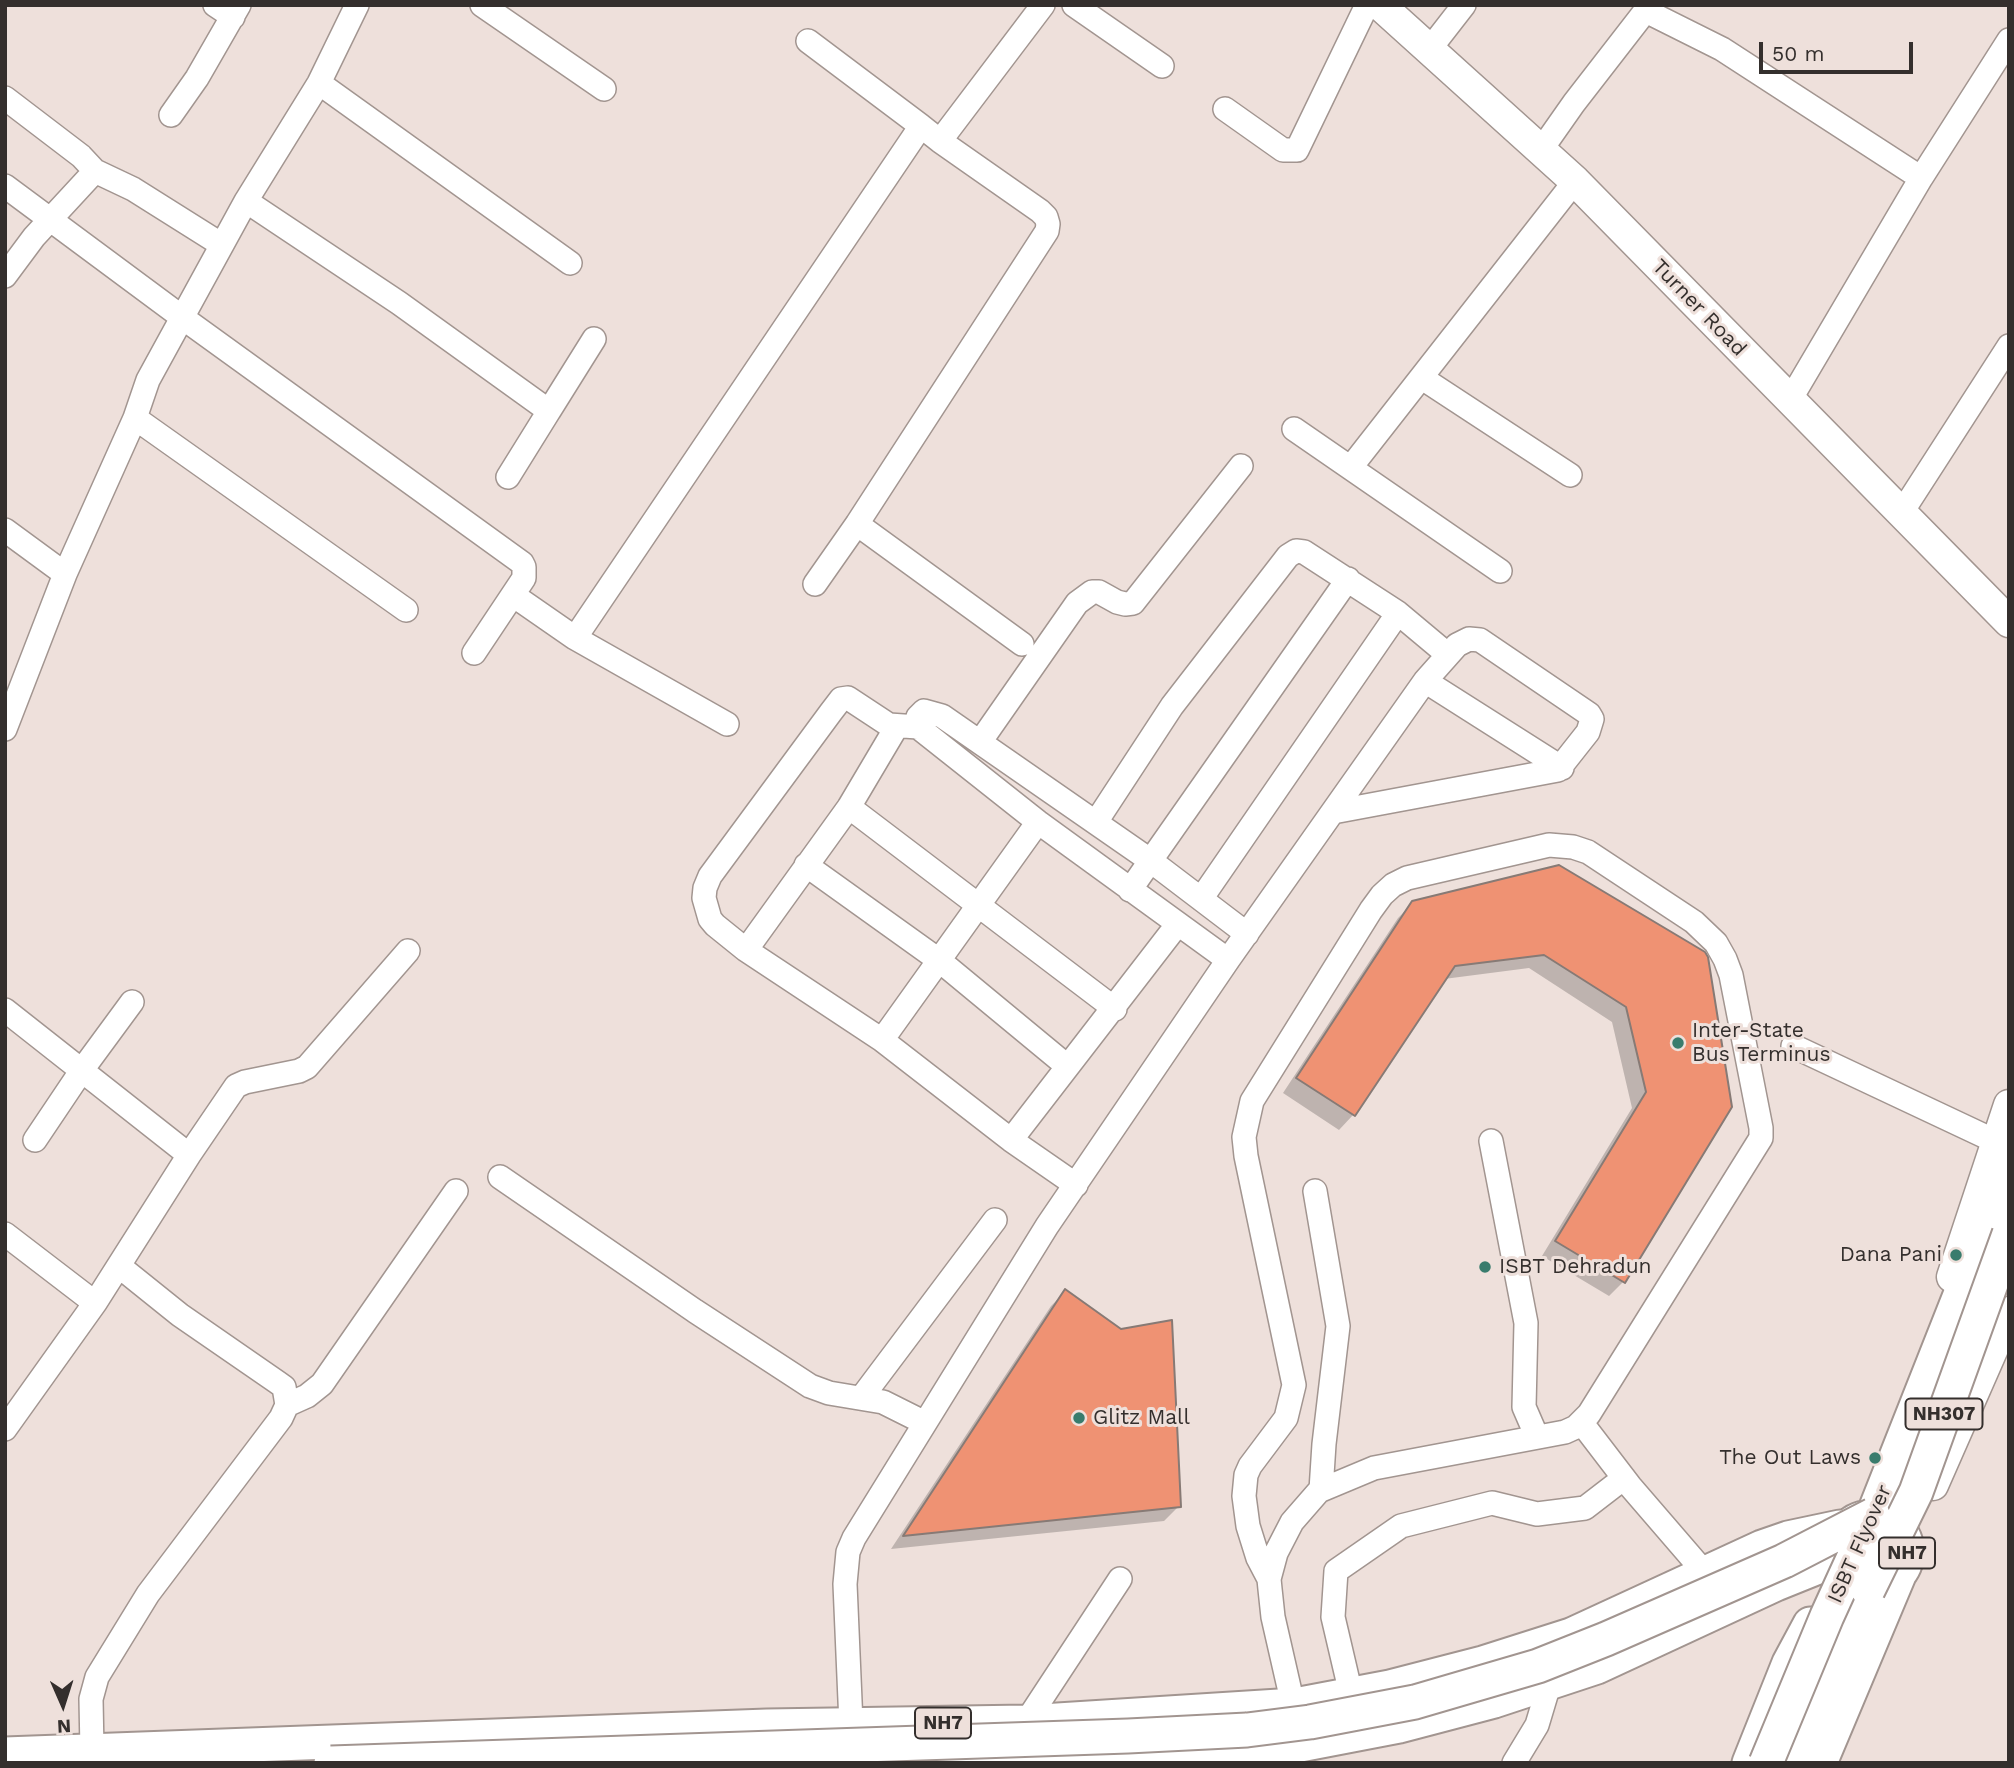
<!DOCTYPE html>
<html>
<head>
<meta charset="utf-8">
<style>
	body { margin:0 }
	#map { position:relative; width:2014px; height:1768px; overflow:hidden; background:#eee0db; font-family:"Work Sans",sans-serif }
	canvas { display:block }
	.frame { position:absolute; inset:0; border:7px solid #342f2d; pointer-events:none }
	.north { position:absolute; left:28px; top:1670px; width:70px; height:70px; -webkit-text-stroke:5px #eee0db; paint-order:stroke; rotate:177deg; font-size:19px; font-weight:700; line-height:28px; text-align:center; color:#342f2d }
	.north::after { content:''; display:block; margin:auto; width:24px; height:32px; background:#342f2d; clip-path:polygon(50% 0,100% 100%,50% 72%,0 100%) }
	.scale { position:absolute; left:1759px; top:42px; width:154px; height:32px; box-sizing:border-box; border:4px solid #342f2d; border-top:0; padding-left:9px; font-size:21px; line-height:24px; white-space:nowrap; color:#342f2d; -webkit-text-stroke:5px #eee0db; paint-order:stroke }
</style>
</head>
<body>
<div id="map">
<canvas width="2014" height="1768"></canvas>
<div class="frame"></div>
<div class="north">N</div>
<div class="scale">50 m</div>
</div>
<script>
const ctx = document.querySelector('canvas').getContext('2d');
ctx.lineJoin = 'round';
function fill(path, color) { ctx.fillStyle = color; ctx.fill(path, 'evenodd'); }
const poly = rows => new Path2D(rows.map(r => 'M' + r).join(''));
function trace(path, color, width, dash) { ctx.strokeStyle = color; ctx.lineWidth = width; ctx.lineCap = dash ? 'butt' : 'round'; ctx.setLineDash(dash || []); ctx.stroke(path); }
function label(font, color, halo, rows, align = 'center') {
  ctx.font = font + ' "Work Sans",sans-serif'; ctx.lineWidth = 6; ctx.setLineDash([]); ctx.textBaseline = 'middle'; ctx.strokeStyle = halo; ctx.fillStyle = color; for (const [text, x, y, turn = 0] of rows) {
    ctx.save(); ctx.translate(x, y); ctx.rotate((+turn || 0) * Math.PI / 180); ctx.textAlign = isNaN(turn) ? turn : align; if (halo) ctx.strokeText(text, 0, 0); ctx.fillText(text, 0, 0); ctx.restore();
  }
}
const shadow = poly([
	[1413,903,1699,948,1623,1282,1609,1296,1542,1256,1632,1108,1612,1022,1529,968,1444,979,1353,1115,1339,1130,1283,1093,1398,918],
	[1065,1292,1120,1331,1179,1506,1164,1521,891,1549,1051,1306]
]);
const building = poly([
	[1559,865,1705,952,1708,957,1732,1107,1625,1283,1555,1241,1646,1092,1626,1007,1544,955,1455,966,1355,1116,1296,1078,1412,901,1559,865],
	[1065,1289,1121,1329,1172,1320,1181,1507,903,1536,1065,1289]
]);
const minor = poly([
	[215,5,233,17],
	[482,5,604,89],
	[1074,5,1162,66],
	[1646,11,1722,49,1921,178],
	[808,41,921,126],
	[1429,50,1464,5],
	[319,83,570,263],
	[5,98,81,156,95,171,133,189,222,245],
	[1225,109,1283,150,1297,150,1367,5],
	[171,115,197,78,239,5],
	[1541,150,1574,103,1650,5],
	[5,186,183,318,522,563,524,567,524,578,474,653],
	[246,201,399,303,549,411,594,339],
	[5,276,34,237,95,171],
	[1422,378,1570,475],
	[1790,400,1921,178,2009,40],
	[135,418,406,610],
	[1294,429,1500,571],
	[1351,467,1575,181],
	[508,477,549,411],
	[1902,512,2009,346],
	[857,524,1022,644],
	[5,530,65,574],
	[815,584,857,524,1047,231,1048,224,1046,217,1040,211,940,141,1043,5],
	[513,595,575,638,727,724],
	[575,638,921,126,940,141],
	[1425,681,1562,768],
	[918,727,918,717,924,711,942,716,1151,861,1247,934],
	[5,729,65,574,135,418,148,380,246,201,319,83,357,5],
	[980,742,1077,603,1092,592,1099,592,1117,602,1125,604,1133,603,1241,466],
	[849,807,1115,1009],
	[1096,822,1172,706,1288,556,1296,551,1304,552,1398,613,1447,654],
	[806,865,940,961,1067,1066],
	[1130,890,1348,579],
	[1201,899,1398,613],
	[746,950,849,807,897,726],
	[5,1010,189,1155],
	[882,1040,1038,822],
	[1793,1046,1997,1142],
	[35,1140,82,1070,132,1002],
	[1011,1140,1177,925],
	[1491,1141,1526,1323,1524,1407,1537,1437],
	[500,1177,695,1311,810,1386,829,1393,883,1402,925,1423],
	[1076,1185,1011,1140,882,1040,746,950,715,925,710,919,704,898,705,888,710,876,831,712,841,699,848,698,889,725,918,727,1038,822,1228,960],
	[1315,1191,1338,1326,1324,1444,1321,1490],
	[5,1234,95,1303,5,1429],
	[95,1303,189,1155,236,1086,245,1082,299,1071,307,1067,408,951],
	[862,1397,995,1220],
	[287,1405,307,1396,322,1384,456,1191],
	[1581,1422,1630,1486,1705,1573],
	[1269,1579,1258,1558,1248,1526,1244,1496,1246,1475,1250,1466,1286,1418,1294,1385,1246,1156,1244,1137,1252,1101,1371,910,1382,895,1393,885,1407,878,1549,845,1573,847,1588,852,1694,922,1716,943,1725,959,1731,975,1761,1128,1761,1138,1589,1414,1576,1427,1565,1432,1374,1468,1319,1491,1292,1522,1276,1553,1269,1579,1270,1589,1273,1617,1296,1718],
	[1351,1694,1333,1617,1336,1571,1401,1526,1492,1503,1537,1514,1585,1508,1624,1478],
	[1026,1722,1120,1579],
	[851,1724,845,1584,848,1552,854,1538,1047,1226,1228,960,1425,681,1457,645,1469,639,1480,640,1589,714,1592,719,1588,732,1558,770,1333,812],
	[92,1751,91,1699,97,1677,148,1594,281,1418,287,1405,284,1387,277,1382,180,1315,119,1266],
	[1514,1763,1537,1725,1549,1685]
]);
const major = poly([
	[1380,5,1575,181,2009,622],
	[1952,1277,2009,1105],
	[1933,1485,2009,1312]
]);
const highway = poly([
	[1873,1515,1985,1232,2009,1166],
	'1837 1552a35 35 0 1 1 70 0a35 35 0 1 1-70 0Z',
	[5,1754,767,1726,1026,1722,1295,1705,1390,1687,1483,1663,1571,1635,1762,1547,1788,1538,1840,1527],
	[950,1763,1028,1762,1260,1749,1300,1745,1399,1726,1494,1701,1597,1667,1776,1584,1838,1559],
	[1749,1763,1789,1663,1810,1624],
	[1793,1763,1868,1590],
	[1820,1763,1899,1575]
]);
const highwayBridge = poly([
	[1868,1590,1916,1492,2009,1234],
	[331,1763,1128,1736,1247,1730,1310,1722,1415,1702,1538,1666,1606,1639,1784,1561,1873,1515],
	[1766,1763,1827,1616,1873,1515]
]);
const markers = [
	[1678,1043,7,"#397c6d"],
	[1956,1255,7,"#397c6d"],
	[1485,1267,7,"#397c6d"],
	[1079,1418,7,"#397c6d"],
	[1875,1458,7,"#397c6d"]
];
const shields = [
	[1944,1414,77],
	[1907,1553,56],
	[943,1723,56]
];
const shieldNames = [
	["NH307",1944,1414],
	["NH7",1907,1553],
	["NH7",943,1723]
];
const streetNames = [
	["Turner Road",1699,308,46],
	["ISBT Flyover",1860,1544,-66]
];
const poiNames = [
	["Inter-State",1692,1031],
	["Bus Terminus",1692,1055],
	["Dana Pani",1942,1255,"right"],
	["ISBT Dehradun",1499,1267],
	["Glitz Mall",1093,1418],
	["The Out Laws",1861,1458,"right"]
];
fill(shadow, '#0003');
fill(building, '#ef9273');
trace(building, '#877a75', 2);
trace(minor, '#a29590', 26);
trace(major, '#a29590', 33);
trace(highway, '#a29590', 37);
trace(minor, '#fff', 23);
trace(major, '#fff', 30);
trace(highway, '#fff', 33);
trace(highwayBridge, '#a29590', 37, []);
trace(highwayBridge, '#fff', 33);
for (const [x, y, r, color] of markers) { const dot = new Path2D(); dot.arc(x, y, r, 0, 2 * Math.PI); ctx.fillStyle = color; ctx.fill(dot); trace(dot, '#eee0db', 2.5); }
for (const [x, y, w] of shields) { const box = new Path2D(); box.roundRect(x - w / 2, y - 15.5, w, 31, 5); ctx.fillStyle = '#eee0db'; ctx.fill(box); trace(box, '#342f2d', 2); }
label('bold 19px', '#342f2d', null, shieldNames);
label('21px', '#342f2d', '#eee0db', streetNames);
label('21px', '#342f2d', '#eee0db', poiNames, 'left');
</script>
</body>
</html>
